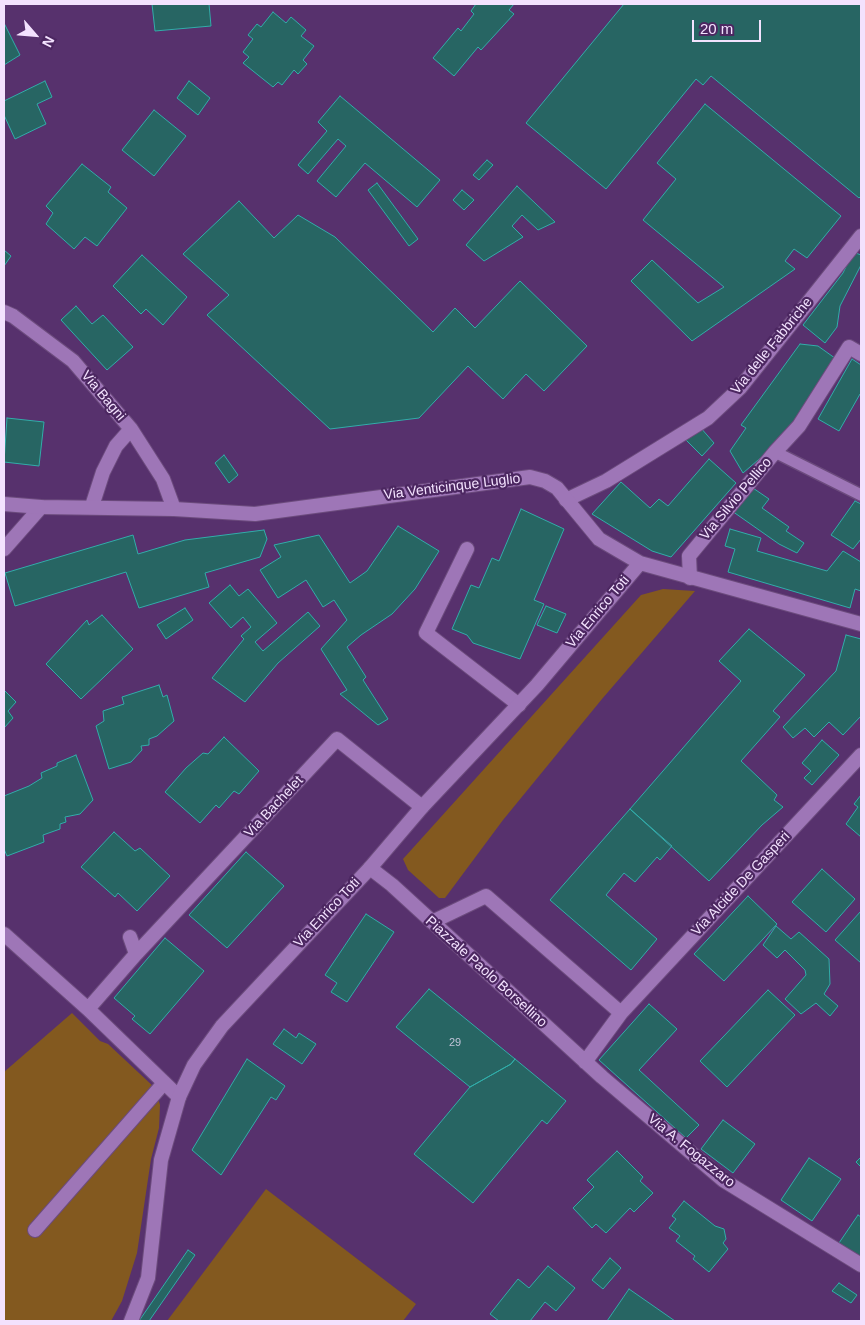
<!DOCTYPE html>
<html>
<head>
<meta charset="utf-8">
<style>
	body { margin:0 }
	#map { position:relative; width:865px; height:1325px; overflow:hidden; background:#57316d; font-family:Helvetica,sans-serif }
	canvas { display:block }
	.frame { position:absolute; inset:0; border:5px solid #f3e2fe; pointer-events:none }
	.north { position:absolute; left:10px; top:10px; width:50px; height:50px; -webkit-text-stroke:4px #4c2761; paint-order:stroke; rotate:117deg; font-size:14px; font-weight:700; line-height:20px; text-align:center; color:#f3e2fe }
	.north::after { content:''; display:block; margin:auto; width:18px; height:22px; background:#f3e2fe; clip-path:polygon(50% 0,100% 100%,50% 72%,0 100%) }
	.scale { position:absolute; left:692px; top:20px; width:69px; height:22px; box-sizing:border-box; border:2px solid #f3e2fe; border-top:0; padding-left:6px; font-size:15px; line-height:18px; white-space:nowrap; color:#f3e2fe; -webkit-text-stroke:4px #4c2761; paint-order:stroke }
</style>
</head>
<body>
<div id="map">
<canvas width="865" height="1325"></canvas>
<div class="frame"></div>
<div class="north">N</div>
<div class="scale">20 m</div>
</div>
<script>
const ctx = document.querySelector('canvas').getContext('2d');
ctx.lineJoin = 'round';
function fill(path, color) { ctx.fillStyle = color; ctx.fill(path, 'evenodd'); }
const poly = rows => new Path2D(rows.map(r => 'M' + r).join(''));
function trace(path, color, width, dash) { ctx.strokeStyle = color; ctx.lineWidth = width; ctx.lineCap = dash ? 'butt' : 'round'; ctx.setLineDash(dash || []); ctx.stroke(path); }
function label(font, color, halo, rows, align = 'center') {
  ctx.font = font + ' Helvetica,sans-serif'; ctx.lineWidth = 4.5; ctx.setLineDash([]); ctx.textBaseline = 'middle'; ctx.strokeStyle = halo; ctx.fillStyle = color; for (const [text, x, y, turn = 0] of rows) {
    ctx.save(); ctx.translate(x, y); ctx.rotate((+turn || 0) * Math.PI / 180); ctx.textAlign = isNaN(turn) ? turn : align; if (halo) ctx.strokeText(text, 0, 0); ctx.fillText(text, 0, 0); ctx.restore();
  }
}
const green = poly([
	[663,589,695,591,602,699,503,820,445,898,439,898,408,870,403,859,641,595],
	[72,1013,100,1041,108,1044,155,1088,160,1105,159,1128,151,1159,137,1253,122,1301,111,1321,4,1321,4,1072],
	[266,1189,416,1304,403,1321,167,1321]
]);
const building = poly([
	[152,4,209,4,211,26,155,31,152,4],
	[476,4,514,4,509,10,514,14,481,50,478,47,454,76,433,58,458,28,461,31,474,14,471,11,476,4],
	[624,4,861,4,861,196,859,198,711,76,703,85,696,79,606,189,526,123,624,4],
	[273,12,286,23,291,17,306,30,301,36,314,46,303,60,307,64,298,74,294,70,282,85,278,82,273,87,243,63,249,57,243,52,253,39,248,35,257,24,261,27,273,12],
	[4,23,20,55,4,65,4,23],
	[45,81,52,97,37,104,46,124,15,139,4,115,4,101,45,81],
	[189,81,210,98,198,115,177,98,189,81],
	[340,96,440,180,417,207,365,163,336,197,317,181,346,146,338,139,308,174,298,165,327,131,318,122,340,96],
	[705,104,841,216,807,258,794,249,785,261,795,269,692,341,631,281,652,260,698,303,724,287,643,220,676,179,657,163,705,104],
	[154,110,186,136,154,176,122,150,154,110],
	[487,160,493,165,479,180,473,175,487,160],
	[82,164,111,187,108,192,127,208,97,246,85,237,74,249,46,224,53,213,46,206,82,164],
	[377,183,418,239,409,246,368,190,377,183],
	[517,186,555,222,538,230,522,215,512,226,523,237,484,261,466,245,517,186],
	[462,190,474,200,464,210,453,200,462,190],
	[239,201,274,238,298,215,335,237,433,332,455,308,475,328,520,281,587,346,544,391,526,374,503,399,468,366,419,418,330,429,207,315,229,295,183,254,239,201],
	[4,250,11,256,4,266,4,250],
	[853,252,861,255,861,265,840,306,837,327,825,343,803,325,843,273,853,252],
	[142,255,187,297,163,325,146,309,141,314,113,286,142,255],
	[76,306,92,324,103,315,133,347,107,370,61,320,76,306],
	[800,344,818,346,839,361,787,435,743,473,730,451,746,428,741,425,800,344],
	[852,359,861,365,861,395,860,394,839,431,818,419,852,359],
	[7,418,44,422,39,466,4,462,7,418],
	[700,427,714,443,702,456,686,440,700,427],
	[224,455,238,475,229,483,215,463,224,455],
	[709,459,736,483,671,557,652,551,592,514,621,482,650,508,659,499,668,506,709,459],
	[750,486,769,499,762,508,789,527,786,531,804,543,797,553,779,544,732,511,750,486],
	[855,501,861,504,861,539,853,549,831,535,855,501],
	[521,509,564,529,534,600,544,604,520,659,473,643,467,635,452,629,471,585,479,588,492,558,499,561,521,509],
	[398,526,439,551,415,589,392,614,361,635,347,647,366,677,363,680,388,719,378,725,340,694,347,690,321,649,347,620,334,600,323,607,306,580,278,598,260,570,281,557,274,545,319,535,350,583,367,571,398,526],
	[730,529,761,538,757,551,827,571,843,551,861,562,861,591,855,589,850,608,728,572,735,549,725,546,730,529],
	[264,530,267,539,260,557,205,573,209,587,139,608,126,572,15,606,5,573,133,535,138,554,185,540,264,530],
	[230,585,239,596,248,589,277,623,255,642,263,651,308,612,320,626,278,663,245,702,212,678,244,639,241,636,251,627,243,617,231,628,209,603,230,585],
	[546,606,566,614,557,633,537,625,546,606],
	[185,608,193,620,166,639,157,625,185,608],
	[102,615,133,649,81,699,46,664,87,620,89,625,102,615],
	[749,629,805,675,773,711,780,717,741,761,777,795,774,800,783,807,762,825,709,881,630,809,741,681,719,661,749,629],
	[846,635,861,639,861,716,843,735,829,722,814,737,805,728,793,738,783,727,836,671,846,635],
	[159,685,163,697,167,695,174,721,157,736,149,739,149,745,141,746,142,750,131,762,109,769,96,726,104,721,103,711,124,704,122,697,159,685],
	[4,690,16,702,8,711,13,718,4,728,4,690],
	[224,737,259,771,239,794,234,791,219,808,216,805,200,823,165,792,186,768,203,753,208,754,224,737],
	[822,740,839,755,812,785,804,778,811,771,802,763,822,740],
	[76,755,93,800,80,814,65,817,66,822,60,824,60,829,43,835,44,842,7,856,4,849,4,796,29,786,42,778,41,773,57,766,57,763,76,755],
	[861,795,861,837,846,824,858,807,854,804,861,795],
	[630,809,672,846,660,860,657,857,635,882,624,873,606,895,657,939,631,970,550,900,630,809],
	[114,832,135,851,140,848,170,876,137,911,118,893,115,897,81,867,114,832],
	[246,852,284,886,227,948,189,915,246,852],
	[822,869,855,899,826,932,792,902,822,869],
	[748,896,777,924,724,981,694,954,748,896],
	[861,911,861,963,835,940,861,911],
	[366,914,394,932,347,1002,331,992,337,983,325,975,366,914],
	[776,926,791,939,799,932,829,959,830,984,824,994,838,1006,830,1016,816,1003,801,1014,785,999,806,975,805,970,785,950,777,958,763,945,776,926],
	[165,938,204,971,150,1034,132,1019,135,1016,114,998,165,938],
	[429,989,515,1059,511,1064,470,1087,396,1027,429,989],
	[768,990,795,1015,727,1087,700,1061,768,990],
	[649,1004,677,1029,639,1070,699,1125,686,1138,599,1060,649,1004],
	[284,1029,296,1038,299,1033,316,1044,302,1064,273,1044,284,1029],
	[247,1059,285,1086,276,1100,271,1097,221,1175,192,1150,247,1059],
	[515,1059,566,1101,547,1124,542,1120,473,1203,414,1154,470,1087,511,1064,515,1059],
	[723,1120,755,1144,733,1173,701,1149,723,1120],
	[617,1151,643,1177,640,1181,653,1193,634,1212,630,1208,606,1233,596,1224,592,1228,573,1208,594,1187,587,1180,617,1151],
	[861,1157,861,1167,856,1162,861,1157],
	[809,1158,841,1179,812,1221,781,1200,809,1158],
	[684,1201,715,1226,724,1229,726,1239,723,1243,728,1249,709,1272,693,1259,695,1256,676,1241,680,1236,669,1228,676,1219,672,1216,684,1201],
	[858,1215,861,1217,861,1258,839,1243,858,1215],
	[188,1250,195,1255,149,1321,139,1321,188,1250],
	[610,1258,621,1268,603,1289,592,1280,610,1258],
	[548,1266,575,1288,556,1311,545,1302,530,1321,499,1321,490,1314,518,1279,529,1288,548,1266],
	[839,1283,857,1295,851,1303,832,1291,839,1283],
	[629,1289,675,1321,607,1321,629,1289]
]);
const service = poly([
	[775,452,861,495]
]);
const pedestrian = poly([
	[35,1230,164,1083]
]);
const minor = poly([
	[4,312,13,316,73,361,131,429,163,479,174,509],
	[566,500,606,481,708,418,740,388,861,236],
	[92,506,103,472,116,446,131,429],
	[4,549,41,507],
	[467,549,426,633,519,705],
	[690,578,689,556,775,452,799,426,849,347,861,354],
	[370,868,392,885,602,1077,723,1180,861,1265],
	[432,922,486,896,621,1013],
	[4,934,88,1009,179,1097],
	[130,937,136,954],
	[88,1009,136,954,337,739,422,807],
	[585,1062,621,1013,861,755]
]);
const tertiary = poly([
	[4,504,41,507,174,509,255,514,530,477,545,481,557,488,599,539,640,563,861,624],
	[131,1321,148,1278,161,1160,179,1097,194,1065,222,1026,370,868,422,807,537,685,640,563]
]);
const numberNames = [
	["29",455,1043]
];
const streetNames = [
	["Via delle Fabbriche",772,346,-51],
	["Via Bagni",103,396,50],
	["Via Venticinque Luglio",452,487,-7],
	["Via Silvio Pellico",736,499,-50],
	["Via Enrico Toti",598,612,-50],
	["Via Bachelet",274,807,-47],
	["Via Alcide De Gasperi",741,884,-47],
	["Via Enrico Toti",327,913,-47],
	["Piazzale Paolo Borsellino",486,972,42],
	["Via A. Fogazzaro",691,1151,39]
];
fill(green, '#83591f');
fill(building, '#276563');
trace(building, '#31ada9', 1);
trace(service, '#6c4b7d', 14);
trace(pedestrian, '#6c4b7d', 16);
trace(minor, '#6c4b7d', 16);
trace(tertiary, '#6c4b7d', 16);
trace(service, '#9e76b7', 11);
trace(pedestrian, '#9e76b7', 14);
trace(minor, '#9e76b7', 14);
trace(tertiary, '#9e76b7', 14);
label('11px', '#c0c3d7', null, numberNames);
label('14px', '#f3e2fe', '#4c2761', streetNames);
</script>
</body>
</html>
